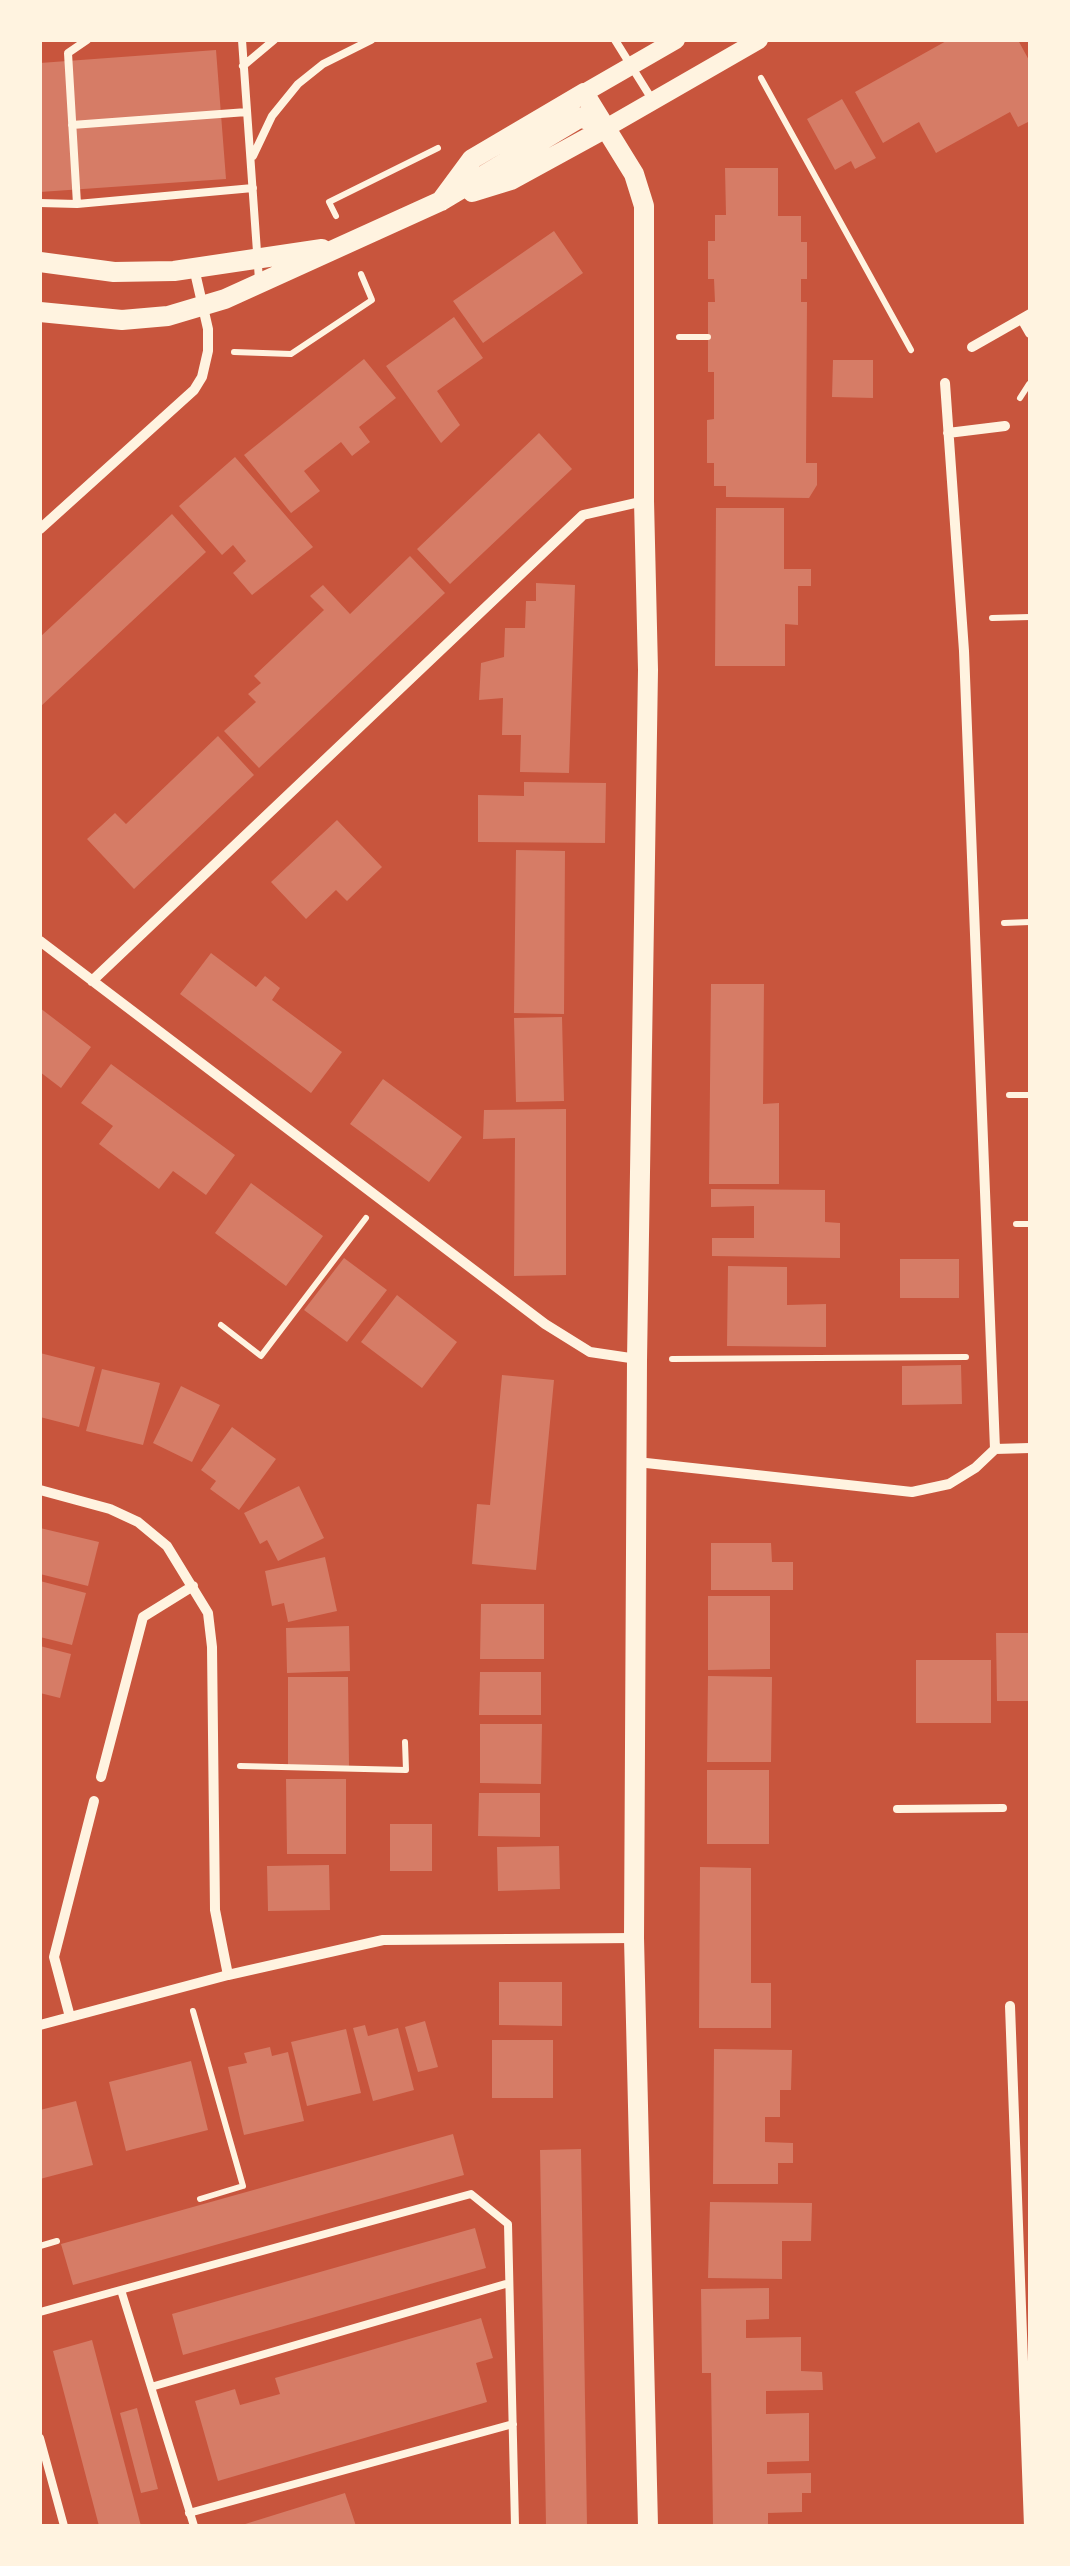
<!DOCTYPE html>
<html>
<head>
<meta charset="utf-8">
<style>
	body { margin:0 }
	#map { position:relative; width:1070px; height:2566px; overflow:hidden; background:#c8553d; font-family:"PT Serif",serif }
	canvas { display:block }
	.frame { position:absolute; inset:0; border:42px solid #fff3e0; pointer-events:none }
</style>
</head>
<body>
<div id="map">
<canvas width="1070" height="2566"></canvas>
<div class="frame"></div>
</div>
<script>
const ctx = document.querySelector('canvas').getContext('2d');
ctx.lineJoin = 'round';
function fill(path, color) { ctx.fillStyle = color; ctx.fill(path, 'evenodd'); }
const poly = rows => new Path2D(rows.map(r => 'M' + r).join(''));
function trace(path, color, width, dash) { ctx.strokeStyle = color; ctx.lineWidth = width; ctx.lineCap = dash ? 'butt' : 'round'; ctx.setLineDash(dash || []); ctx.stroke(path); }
const building = poly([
	[948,40,1018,40,1030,62,1030,121,1018,127,1010,112,936,153,919,122,883,143,855,92],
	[216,50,226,179,40,192,40,63],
	[842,99,876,158,855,169,851,161,835,170,807,119],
	[725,168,778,168,778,216,801,216,801,242,807,242,807,279,801,279,801,302,807,302,806,463,817,463,817,485,809,498,726,497,726,486,714,486,714,463,707,463,707,420,714,419,714,372,708,372,708,302,715,302,714,279,708,279,708,241,715,241,715,215,726,215],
	[554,231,583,273,483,343,453,301],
	[454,317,483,358,437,391,460,425,441,443,386,366],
	[364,359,396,398,359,427,370,442,352,456,341,442,304,471,320,491,291,513,244,455],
	[833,360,873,360,873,398,832,397],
	[539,433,572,469,450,584,417,549],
	[235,457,313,547,252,595,233,573,246,561,233,545,222,555,179,506],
	[716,508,784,508,784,569,811,569,811,586,798,586,798,625,785,624,785,666,715,666],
	[172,514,206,552,40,707,40,637],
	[410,556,445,593,259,768,224,731,256,702,248,694,261,683,254,676,324,610,310,596,323,585,350,614],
	[536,583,575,585,569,773,520,772,521,735,502,735,503,698,479,700,481,663,504,657,505,628,525,628,526,601,536,601],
	[218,736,254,775,134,889,87,839,115,813,126,824],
	[524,782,606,783,605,843,478,842,478,795,524,796],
	[337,820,382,867,347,901,336,890,306,919,271,882],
	[516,850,565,851,564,1014,514,1013],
	[211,953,256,987,265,976,280,988,272,1000,342,1052,311,1093,180,994],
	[711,984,764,984,763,1104,779,1103,779,1184,709,1184],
	[40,1008,91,1047,61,1088,40,1072],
	[562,1017,564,1101,516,1102,514,1018],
	[111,1064,235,1155,206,1195,173,1171,159,1189,99,1144,113,1126,81,1103],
	[383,1079,462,1137,429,1182,350,1124],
	[566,1109,566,1275,514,1276,515,1138,483,1139,484,1110],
	[251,1183,323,1236,286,1286,215,1233],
	[711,1189,825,1190,825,1222,840,1223,840,1258,712,1256,712,1238,754,1238,754,1206,711,1207],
	[344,1258,387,1290,347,1342,304,1310],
	[900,1259,959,1259,959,1298,900,1298],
	[728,1266,787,1267,787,1305,826,1304,826,1347,727,1346],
	[397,1295,457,1342,422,1388,361,1342],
	[40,1353,95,1367,79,1427,40,1417],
	[961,1365,962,1404,902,1405,902,1366],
	[102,1369,160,1383,143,1445,86,1431],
	[502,1375,554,1380,536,1570,472,1564,477,1504,490,1505],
	[181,1386,220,1405,192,1462,153,1443],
	[232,1427,276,1459,239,1510,210,1489,216,1481,201,1470],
	[299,1486,324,1538,278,1561,267,1540,260,1544,244,1513],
	[40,1528,99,1542,88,1586,40,1574],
	[711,1543,771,1543,772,1562,793,1562,793,1590,711,1590],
	[325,1557,337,1611,288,1622,284,1603,272,1606,265,1571],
	[40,1581,86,1593,72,1645,40,1637],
	[708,1596,770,1596,770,1669,708,1670],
	[481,1604,544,1604,544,1659,480,1659],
	[349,1626,350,1671,287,1673,286,1628],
	[996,1633,1030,1633,1030,1701,997,1701],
	[40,1646,71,1654,60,1698,40,1693],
	[916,1660,991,1660,991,1723,916,1723],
	[480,1672,541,1672,541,1715,479,1715],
	[708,1676,772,1677,771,1762,707,1762],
	[288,1677,348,1677,349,1766,288,1766],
	[480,1724,542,1724,541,1784,480,1783],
	[707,1770,769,1770,769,1844,707,1844],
	[286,1779,346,1779,346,1854,287,1854],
	[479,1793,540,1793,540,1837,478,1836],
	[390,1824,432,1824,432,1871,390,1871],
	[559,1846,560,1889,498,1891,497,1847],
	[329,1865,330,1910,268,1911,267,1866],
	[700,1867,751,1868,751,1983,771,1983,771,2028,699,2028],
	[499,1982,562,1982,562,2026,499,2025],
	[425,2021,438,2067,418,2072,405,2027],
	[365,2025,368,2036,398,2028,414,2090,373,2101,353,2028],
	[346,2029,361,2093,307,2106,291,2042],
	[492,2040,553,2040,553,2098,492,2098],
	[270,2047,272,2056,288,2052,304,2121,244,2135,228,2067,247,2063,244,2053],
	[714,2049,792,2050,791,2090,780,2090,780,2117,765,2117,765,2142,793,2143,793,2163,778,2163,778,2184,713,2184],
	[191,2061,208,2130,126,2151,109,2082],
	[76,2101,93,2165,40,2179,40,2110],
	[453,2134,464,2175,73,2285,61,2244],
	[581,2149,587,2526,546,2526,540,2150],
	[710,2202,812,2203,811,2241,782,2241,782,2279,708,2278],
	[475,2228,486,2268,183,2355,172,2314],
	[769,2288,769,2319,746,2320,746,2338,801,2337,801,2371,822,2372,823,2390,766,2391,766,2414,809,2413,809,2461,767,2462,767,2474,811,2473,811,2493,802,2493,802,2512,768,2513,768,2526,713,2526,711,2373,702,2373,701,2289],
	[481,2318,493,2358,476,2363,487,2402,218,2481,195,2401,235,2389,240,2405,280,2394,275,2378],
	[92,2340,141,2526,99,2526,53,2351],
	[137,2408,158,2489,141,2493,120,2413],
	[345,2493,356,2526,242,2526,242,2525]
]);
const path = poly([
	[761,78,911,350],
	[336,216,329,202,438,148],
	[679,337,708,337],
	[234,352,291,354,372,300,361,274],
	[1020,398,1029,384],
	[992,618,1030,617],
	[1004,923,1030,922],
	[1009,1095,1030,1095],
	[1016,1224,1030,1224],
	[221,1325,261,1356,366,1218],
	[672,1359,966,1357],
	[240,1766,406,1770,405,1742],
	[193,2011,243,2186,200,2199],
	[40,2246,57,2241]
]);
const service = poly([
	[87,40,68,53,77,204,253,188],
	[242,40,259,280],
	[615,40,653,101],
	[243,66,274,40],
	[72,125,247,112],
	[253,156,272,116,298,84,323,64,371,40],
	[40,203,77,204],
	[897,1809,1003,1808],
	[121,2290,194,2526],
	[40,2312,471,2194,508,2224,515,2526],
	[151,2387,509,2283],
	[40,2438,64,2526],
	[189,2513,513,2424]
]);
const minor = poly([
	[1022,319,1030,333],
	[972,347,1030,314],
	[945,383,964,651,995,1449],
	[948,433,1005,426],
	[40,529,194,390,202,377,208,351,208,329,194,268],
	[40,941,545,1324,590,1352,637,1359],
	[92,981,583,515,644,501],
	[637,1462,912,1492,949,1484,975,1468,995,1449,1030,1448],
	[40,1490,110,1509,138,1522,167,1546,208,1613,212,1647,215,1910,228,1975],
	[101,1777,143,1617,193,1586],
	[1010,2006,1029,2526],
	[70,2017,54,1957,94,1801],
	[40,2025,228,1975,383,1940,634,1938]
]);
const tertiary = poly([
	[584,93,676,40],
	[606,128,759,40]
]);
const secondary = poly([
	[472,192,511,180,606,128],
	[441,201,472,159,584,93,634,174,644,206,644,501,648,670,637,1360,634,1938,648,2526],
	[40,262,114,272,174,271,322,249],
	[40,312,122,320,168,316,225,299,441,201,581,117,606,128]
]);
fill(building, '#d67c66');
trace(path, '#fff3e0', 6);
trace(service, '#fff3e0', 8);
trace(minor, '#fff3e0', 10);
trace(tertiary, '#fff3e0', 18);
trace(secondary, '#fff3e0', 20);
</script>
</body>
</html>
